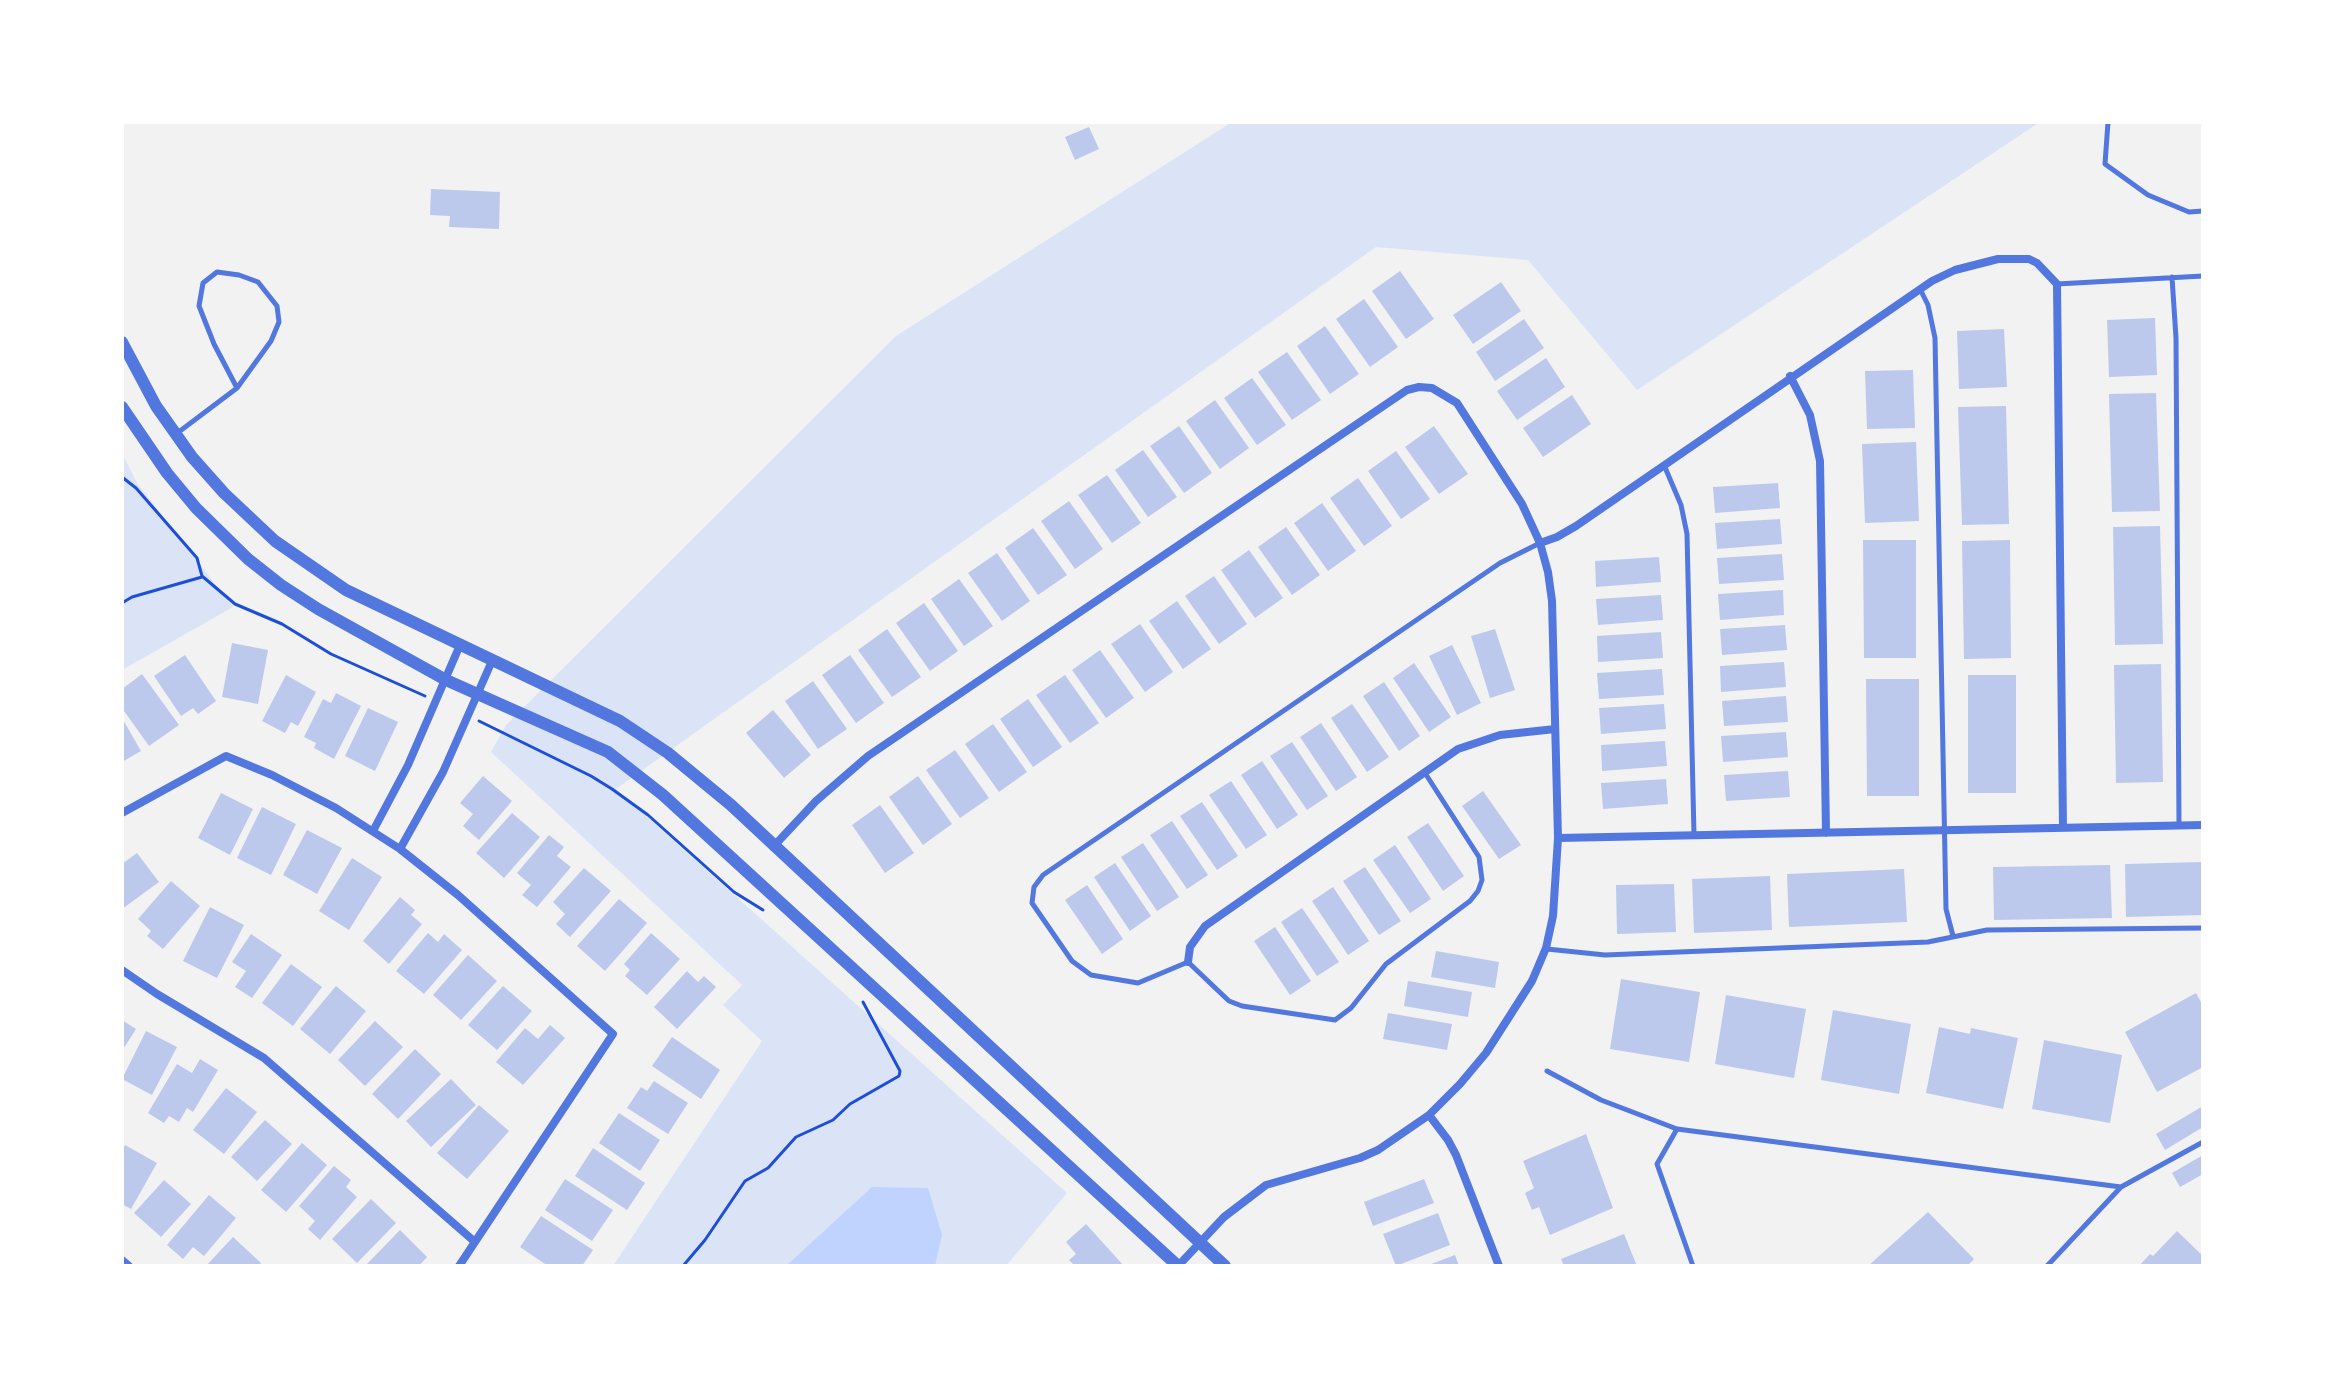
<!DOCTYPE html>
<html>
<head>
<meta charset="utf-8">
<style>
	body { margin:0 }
	#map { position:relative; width:2325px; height:1388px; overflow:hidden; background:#f2f2f2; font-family:"Public Sans",sans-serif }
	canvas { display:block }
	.frame { position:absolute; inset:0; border:124px solid #fff; pointer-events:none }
</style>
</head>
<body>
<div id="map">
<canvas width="2325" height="1388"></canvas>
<div class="frame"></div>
</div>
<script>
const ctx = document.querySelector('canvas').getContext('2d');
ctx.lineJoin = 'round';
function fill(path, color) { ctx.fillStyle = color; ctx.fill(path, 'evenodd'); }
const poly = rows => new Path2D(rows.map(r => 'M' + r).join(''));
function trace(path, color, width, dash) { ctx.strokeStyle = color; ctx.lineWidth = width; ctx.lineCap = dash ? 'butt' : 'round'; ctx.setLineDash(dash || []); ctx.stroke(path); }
const green = poly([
	[1232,122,2040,122,1637,390,1528,260,1376,247,616,789,1067,1193,1006,1266,613,1266,762,1041,723,1005,742,985,491,752,506,725,896,336],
	[122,453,137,483,233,607,122,670]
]);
const water = poly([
	[872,1187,928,1188,942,1235,935,1266,786,1266]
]);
const building = poly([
	[1089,127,1099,149,1075,160,1065,137],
	[431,189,500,192,499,229,449,227,450,216,430,215],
	[1400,271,1434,319,1406,339,1372,291],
	[1501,282,1521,311,1473,344,1453,315],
	[1364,299,1398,347,1370,367,1336,319],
	[2155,318,2157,375,2109,377,2107,320],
	[1524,319,1544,348,1495,381,1476,352],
	[1325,326,1359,374,1330,394,1297,346],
	[2004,329,2007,387,1959,389,1957,331],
	[1287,352,1321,400,1292,420,1258,372],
	[1546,358,1565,387,1517,420,1497,391],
	[1913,370,1915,428,1867,429,1865,371],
	[1252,378,1286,425,1257,445,1224,398],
	[2156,393,2160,511,2112,512,2109,394],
	[1572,395,1591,424,1543,457,1523,428],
	[1215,400,1249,448,1220,469,1186,421],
	[2006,406,2009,524,1962,525,1958,407],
	[1179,426,1212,473,1184,493,1150,446],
	[1434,426,1468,474,1439,494,1405,447],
	[1916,442,1919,521,1865,523,1862,444],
	[1143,450,1177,497,1148,517,1115,470],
	[1396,451,1430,499,1401,519,1368,471],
	[1107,475,1141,523,1112,543,1078,495],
	[1358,478,1392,526,1364,546,1330,498],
	[1778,483,1780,508,1715,513,1713,487],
	[1069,501,1103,549,1075,569,1041,521],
	[1322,503,1356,551,1328,571,1294,523],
	[1780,519,1782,544,1717,549,1715,523],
	[2160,526,2163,644,2115,645,2113,527],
	[1286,527,1320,575,1292,595,1258,547],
	[1033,528,1067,575,1038,595,1005,548],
	[1863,540,1916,540,1916,658,1864,658],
	[2010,540,2011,658,1964,659,1962,541],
	[1249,550,1283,598,1255,618,1221,570],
	[997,553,1030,601,1002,621,968,573],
	[1782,554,1784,580,1719,584,1717,558],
	[1659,557,1661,582,1596,587,1595,561],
	[1214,576,1247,624,1219,644,1185,596],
	[959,579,993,626,964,646,931,599],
	[1783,590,1784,615,1720,620,1718,594],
	[1661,595,1663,620,1598,625,1596,599],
	[1177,601,1211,649,1183,669,1149,621],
	[924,603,958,651,930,671,896,623],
	[1140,624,1173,672,1145,692,1111,644],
	[1785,625,1787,650,1722,655,1720,629],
	[887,629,921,677,892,697,858,650],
	[1495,629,1515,690,1490,698,1471,636],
	[1661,632,1663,658,1598,662,1597,636],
	[232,643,268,650,258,704,222,697],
	[1452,645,1481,703,1457,715,1429,656],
	[1100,650,1134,698,1106,718,1072,670],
	[185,655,216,701,198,714,193,708,181,716,154,676],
	[850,655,884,703,856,723,822,675],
	[1784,662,1786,687,1721,692,1720,666],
	[1414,663,1451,717,1429,732,1393,678],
	[2161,664,2163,782,2116,783,2114,665],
	[1662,669,1664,695,1599,699,1597,673],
	[142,674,179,725,149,746,122,708,122,689],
	[286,675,316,692,298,726,291,722,285,733,262,721],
	[1065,675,1099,723,1070,743,1036,695],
	[1968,675,2016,675,2016,793,1968,793],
	[1866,679,1919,679,1919,796,1867,796],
	[813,681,847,729,818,749,785,701],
	[1384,682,1420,736,1399,751,1363,696],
	[336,693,361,706,334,759,314,748,316,743,304,737,323,699,331,703],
	[1786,696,1788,722,1724,726,1722,701],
	[1028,699,1062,747,1033,767,1000,719],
	[1352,704,1389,757,1367,772,1331,718],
	[1664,704,1666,729,1601,734,1599,708],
	[368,708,398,722,375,771,345,756],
	[773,710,811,755,784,778,746,733],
	[122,718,141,751,122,762],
	[1321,723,1357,777,1336,791,1300,737],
	[993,724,1027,772,999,792,965,744],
	[1786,732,1788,757,1723,762,1721,736],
	[1665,741,1667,766,1602,771,1601,745],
	[1292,742,1328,796,1307,810,1270,756],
	[955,750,989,798,960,818,926,770],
	[1262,761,1298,815,1277,829,1241,775],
	[1788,771,1790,797,1726,801,1724,775],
	[483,776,512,801,479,840,463,826,473,814,460,803],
	[918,776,952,824,923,845,889,797],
	[1666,779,1668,804,1603,809,1601,783],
	[1231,781,1267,835,1246,849,1209,795],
	[1483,791,1521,845,1499,859,1462,806],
	[221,793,253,809,230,855,198,838],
	[1202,802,1238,856,1217,870,1180,816],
	[880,805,914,853,885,873,852,825],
	[262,807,296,824,271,875,237,858],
	[512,813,540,837,504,878,476,853],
	[1172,821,1208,875,1187,889,1150,835],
	[1428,823,1464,876,1443,891,1407,837],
	[307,830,342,848,317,894,283,875],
	[549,835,564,847,557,856,571,867,537,907,522,895,531,885,517,873],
	[1143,843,1179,897,1157,911,1121,857],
	[1395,845,1431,899,1410,913,1373,860],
	[137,853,159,882,122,909,122,864],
	[352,858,382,877,349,930,319,911],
	[2203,862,2203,915,2126,917,2125,864],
	[1115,863,1151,916,1130,931,1094,877],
	[2110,865,2112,918,1994,920,1993,867],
	[1365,867,1401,921,1379,935,1343,881],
	[584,868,611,891,570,937,556,924,565,914,553,902],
	[1904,869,1907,922,1789,927,1787,874],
	[1770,876,1772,930,1694,933,1692,879],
	[171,881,200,906,163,949,147,936,151,931,138,919],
	[1674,884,1676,932,1617,934,1616,885],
	[1087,885,1123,939,1102,954,1065,900],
	[1333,887,1369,941,1348,955,1312,901],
	[400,897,415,910,411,915,422,924,389,964,363,941],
	[619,899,647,923,605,971,577,946],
	[210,907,244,925,217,978,183,961],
	[1302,908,1339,962,1317,976,1281,922],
	[1275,927,1311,981,1290,995,1254,941],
	[428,933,438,942,444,934,462,950,424,994,396,971],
	[651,933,680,959,647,995,625,976,630,970,624,964],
	[251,934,282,955,252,998,235,987,246,971,232,962],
	[1436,951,1499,962,1495,988,1431,977],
	[468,955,497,981,461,1020,433,995],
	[291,964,322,987,293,1026,262,1003],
	[687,971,698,982,704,976,716,987,677,1029,654,1007],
	[1621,979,1700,992,1689,1062,1610,1049],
	[1408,981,1472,992,1468,1017,1404,1006],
	[336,986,366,1011,330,1054,300,1029],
	[503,986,532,1011,497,1050,468,1025],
	[2196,993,2203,1006,2203,1067,2157,1092,2125,1032],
	[1726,995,1806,1009,1794,1078,1715,1064],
	[1833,1010,1911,1024,1899,1094,1821,1080],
	[1388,1013,1452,1024,1447,1050,1383,1039],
	[122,1020,136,1029,122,1051],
	[375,1021,403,1047,365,1086,338,1060],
	[550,1025,565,1038,523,1085,496,1062,525,1028,538,1039],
	[1939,1027,1970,1034,1971,1028,2018,1038,2003,1109,1926,1093],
	[146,1031,177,1047,152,1095,122,1079],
	[672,1037,720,1070,701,1099,652,1066],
	[2044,1040,2122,1055,2110,1123,2032,1109],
	[415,1049,441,1074,398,1119,372,1094],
	[200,1059,218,1070,193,1112,187,1108,179,1122,169,1116,164,1123,148,1113,177,1064,192,1073],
	[451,1079,476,1105,431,1147,406,1121],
	[654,1081,688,1103,668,1134,627,1108,641,1087,647,1091],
	[226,1088,257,1112,224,1154,193,1130],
	[479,1105,509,1131,467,1179,437,1153],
	[2203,1106,2203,1127,2165,1150,2156,1134],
	[619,1113,660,1140,640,1171,599,1143],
	[265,1120,292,1144,257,1181,231,1157],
	[1586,1134,1613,1208,1550,1235,1539,1207,1532,1210,1525,1193,1534,1188,1523,1161],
	[302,1143,327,1165,286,1212,261,1190],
	[125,1145,157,1163,131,1209,122,1204,122,1151],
	[593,1148,645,1183,627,1210,575,1176],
	[2203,1155,2203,1174,2180,1187,2172,1173],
	[334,1166,351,1180,346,1187,357,1197,320,1240,308,1229,315,1221,299,1206],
	[565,1179,613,1210,592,1241,545,1210],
	[1424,1179,1434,1203,1373,1226,1364,1202],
	[164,1180,191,1204,161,1237,134,1213],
	[209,1195,236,1218,204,1256,193,1247,183,1259,167,1245],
	[371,1199,396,1223,357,1263,332,1239],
	[1928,1212,1974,1259,1967,1266,1868,1266],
	[1438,1213,1450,1245,1396,1266,1383,1234],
	[541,1216,593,1250,582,1266,548,1266,520,1247],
	[1086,1224,1124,1266,1075,1266,1069,1260,1076,1254,1066,1242],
	[400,1230,427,1257,419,1266,365,1266],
	[2177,1231,2203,1256,2203,1266,2139,1266,2150,1254,2153,1256],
	[1624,1234,1637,1266,1564,1266,1561,1259],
	[233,1237,261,1263,259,1266,206,1266],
	[1455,1255,1459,1266,1426,1266]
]);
const path = poly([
	[122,477,136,488,197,558,202,576,235,604,282,624,331,654,425,696],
	[122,603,132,597,202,577],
	[479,721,591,776,612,789,648,815,734,892,763,910],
	[683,1266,705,1240,745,1181,768,1168,796,1137,833,1120,850,1104,899,1076,900,1071,863,1002]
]);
const service = poly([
	[2108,122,2105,164,2148,195,2189,212,2203,211],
	[2172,277,2176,338,2179,826],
	[2057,284,2203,276],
	[1920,289,1928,305,1935,338,1946,909,1953,936],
	[176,434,237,388,271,341,279,322,277,306,258,282,239,275,217,272,203,283,199,306,214,344,237,388],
	[1664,465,1681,505,1687,534,1694,835],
	[1425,773,1479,857,1482,880,1478,891,1470,901,1386,964,1351,1008,1335,1020,1242,1006,1229,1001,1188,962,1138,983,1091,975,1072,961,1032,903,1034,887,1043,875,1500,563,1540,543],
	[1547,949,1605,955,1928,942,1987,930,2203,928],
	[1547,1071,1601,1100,1677,1129,2121,1187],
	[1677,1129,1657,1164,1693,1266],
	[2047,1266,2121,1187,2203,1142]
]);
const minor = poly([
	[1790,376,1810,415,1820,461,1826,833],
	[1540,543,1557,537,1576,526,1932,281,1955,270,1998,259,2029,259,2037,263,2057,284,2063,828],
	[122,813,226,756,272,775,336,808,400,849,458,895,613,1034,459,1266],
	[373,831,408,765,460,645],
	[1558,838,2203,825],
	[773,847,816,801,868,756,1407,390,1419,387,1432,388,1457,403,1522,504,1540,543,1548,572,1552,601,1558,838,1553,916,1546,948,1532,981,1486,1053,1460,1084,1429,1115,1378,1150,1360,1158,1266,1185,1224,1217,1178,1266],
	[400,849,443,772,492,661],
	[1188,962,1190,947,1205,926,1458,749,1500,735,1555,729],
	[122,970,157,994,264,1058,475,1242],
	[1429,1115,1448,1140,1456,1155,1499,1266],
	[122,1260,129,1266]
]);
const tertiary = poly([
	[122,342,156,406,192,457,224,493,275,541,346,590,620,721,668,753,731,805,1225,1266],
	[122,407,167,473,196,508,248,559,281,585,318,609,446,680,608,752,663,795,1178,1266]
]);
fill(green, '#dbe4f7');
fill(water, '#bfd3fe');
fill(building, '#bdc9ec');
trace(path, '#1d4ed8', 3);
trace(service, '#5277de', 5);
trace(minor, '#5277de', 8);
trace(tertiary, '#5277de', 12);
</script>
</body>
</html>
